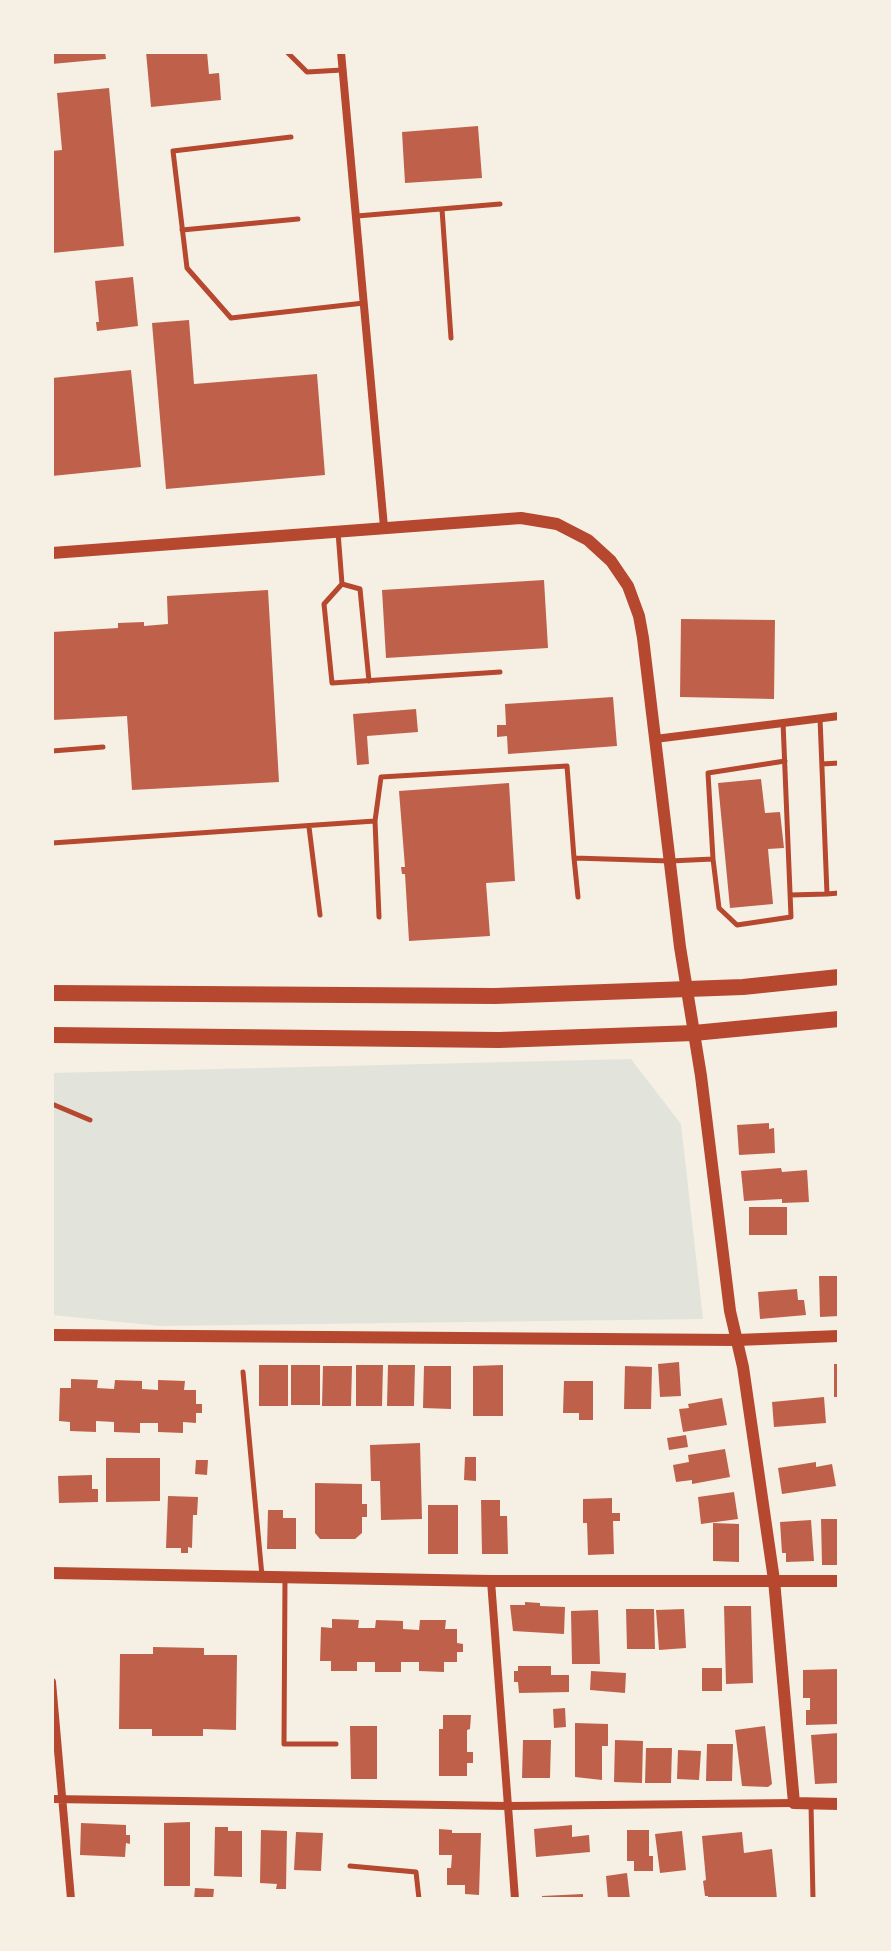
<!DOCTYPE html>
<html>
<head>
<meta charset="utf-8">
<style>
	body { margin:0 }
	#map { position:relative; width:891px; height:1951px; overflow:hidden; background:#f6efe4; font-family:"Zilla Slab",serif }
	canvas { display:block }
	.frame { position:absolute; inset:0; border:54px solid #f6efe4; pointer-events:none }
</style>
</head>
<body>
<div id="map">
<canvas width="891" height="1951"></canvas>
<div class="frame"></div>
</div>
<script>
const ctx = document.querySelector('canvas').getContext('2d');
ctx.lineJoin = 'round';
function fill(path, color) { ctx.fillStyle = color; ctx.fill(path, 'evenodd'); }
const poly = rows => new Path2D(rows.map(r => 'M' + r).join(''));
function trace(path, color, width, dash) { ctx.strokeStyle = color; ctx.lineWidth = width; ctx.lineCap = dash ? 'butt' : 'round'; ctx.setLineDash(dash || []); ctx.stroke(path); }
const green = poly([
	[631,1059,681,1124,703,1319,160,1326,52,1315,52,1073]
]);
const building = poly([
	[52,52,105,52,106,59,52,64],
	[146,52,207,52,209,74,219,73,221,100,151,107],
	[109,88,124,246,52,253,52,151,62,150,57,93],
	[478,126,482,178,405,183,402,132],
	[133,277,138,326,97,331,96,322,99,322,95,281],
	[189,320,194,384,317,374,325,475,166,489,152,323],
	[131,370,141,467,52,476,52,378],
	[544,580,548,648,386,658,382,590],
	[268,590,279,782,132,790,127,716,52,720,52,632,118,628,118,623,144,622,144,626,168,624,167,596],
	[681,619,775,620,774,699,680,697],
	[613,697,617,746,508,754,507,736,497,737,497,725,506,725,505,704],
	[416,709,418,732,367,736,369,764,357,765,353,714],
	[761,779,765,813,780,812,784,848,768,849,773,904,730,908,718,783],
	[509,783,515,881,486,883,490,936,409,941,405,874,402,874,401,867,405,867,399,791],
	[769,1123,769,1129,774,1128,775,1153,739,1155,737,1125],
	[781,1168,782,1172,807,1170,809,1202,782,1203,782,1199,744,1201,741,1171],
	[749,1207,787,1207,787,1235,749,1235],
	[819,1276,839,1276,839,1316,820,1317],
	[797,1289,798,1300,804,1300,806,1315,760,1319,758,1292],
	[679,1362,681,1396,660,1397,658,1364],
	[834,1364,839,1364,839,1397,834,1397],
	[259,1365,288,1365,288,1406,259,1406],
	[291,1365,320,1365,320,1405,291,1405],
	[356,1365,383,1365,382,1406,356,1406],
	[388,1365,415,1365,414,1406,387,1406],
	[503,1365,503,1416,473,1416,473,1366],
	[323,1366,352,1366,351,1406,322,1406],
	[424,1366,451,1366,451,1409,423,1408],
	[625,1366,652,1367,651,1409,624,1409],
	[71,1379,98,1380,97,1388,114,1389,115,1380,142,1381,142,1389,158,1390,158,1380,185,1381,184,1390,196,1390,196,1404,202,1404,202,1413,196,1413,196,1423,183,1422,183,1433,158,1432,158,1423,140,1423,140,1433,114,1432,114,1422,96,1421,96,1432,70,1431,70,1422,59,1421,60,1388,71,1388],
	[564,1381,593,1381,593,1420,579,1420,579,1413,563,1413],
	[824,1397,826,1423,774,1427,772,1402],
	[722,1398,727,1425,683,1432,679,1409,689,1408,688,1404],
	[686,1435,688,1447,669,1450,667,1438],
	[420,1443,422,1519,381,1520,380,1481,371,1481,370,1445],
	[725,1449,730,1477,692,1484,692,1480,676,1482,673,1465,689,1462,688,1455],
	[465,1457,476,1457,476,1481,464,1480],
	[106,1458,160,1458,160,1501,106,1502],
	[196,1460,208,1460,207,1475,195,1474],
	[816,1462,816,1467,832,1464,836,1486,782,1494,778,1468],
	[92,1475,92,1489,98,1489,98,1502,59,1503,58,1476],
	[315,1483,362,1484,362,1504,367,1504,367,1517,362,1517,362,1533,355,1539,320,1539,315,1533],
	[734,1492,738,1519,701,1524,698,1497],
	[168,1496,198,1497,197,1515,193,1515,192,1548,188,1547,188,1553,181,1553,181,1548,166,1548],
	[612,1498,612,1513,620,1513,620,1521,613,1521,614,1554,588,1555,587,1523,583,1523,583,1499],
	[481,1500,500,1500,500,1516,507,1516,508,1554,482,1554],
	[428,1505,458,1505,458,1554,428,1554],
	[268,1510,283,1510,283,1518,296,1518,296,1549,267,1549],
	[821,1519,839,1519,839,1565,822,1565],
	[811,1520,814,1561,786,1562,786,1553,782,1553,780,1522],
	[713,1523,739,1524,739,1562,713,1561],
	[525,1602,540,1603,540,1606,565,1607,564,1634,513,1631,510,1605,525,1605],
	[724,1606,751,1606,753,1683,726,1684],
	[626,1609,654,1609,655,1649,627,1649],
	[684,1609,686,1648,659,1650,656,1610],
	[598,1610,600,1664,572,1664,571,1611],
	[332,1619,359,1620,358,1628,375,1628,376,1620,403,1621,403,1629,419,1630,420,1620,446,1620,445,1629,457,1629,457,1643,463,1644,463,1652,457,1652,457,1662,444,1662,444,1672,419,1671,419,1662,401,1662,401,1672,375,1672,375,1662,357,1662,357,1671,331,1671,331,1661,320,1661,321,1627,332,1628],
	[153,1647,204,1648,204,1655,237,1655,236,1730,203,1729,203,1736,152,1736,152,1729,119,1729,120,1654,153,1654],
	[518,1666,551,1666,551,1675,569,1675,569,1692,519,1693,518,1682,514,1682,514,1671,518,1671],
	[702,1668,722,1668,722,1691,702,1691],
	[839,1669,839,1724,806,1725,806,1710,810,1710,810,1698,803,1698,803,1670],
	[591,1671,626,1673,625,1693,590,1690],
	[565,1708,566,1727,554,1728,553,1709],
	[443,1715,471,1715,470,1729,467,1730,467,1752,473,1752,473,1763,467,1763,467,1776,439,1776,439,1729,443,1729],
	[575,1723,608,1724,608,1746,602,1746,602,1780,575,1777],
	[350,1726,377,1726,377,1779,351,1779],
	[765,1726,772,1784,768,1787,742,1786,735,1730],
	[839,1733,839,1783,815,1784,811,1735],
	[523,1740,551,1740,550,1778,522,1778],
	[615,1740,643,1741,642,1783,614,1782],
	[707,1744,733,1744,732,1781,706,1781],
	[646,1748,672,1748,671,1783,645,1783],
	[678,1750,701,1751,699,1780,677,1779],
	[190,1822,190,1886,164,1886,164,1823],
	[81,1823,126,1825,126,1835,130,1835,130,1844,126,1843,125,1857,80,1855],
	[572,1825,572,1837,589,1835,590,1852,536,1857,534,1829],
	[215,1827,228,1827,228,1831,242,1831,242,1877,214,1876],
	[439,1829,452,1830,452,1833,481,1833,479,1895,465,1894,465,1885,447,1885,447,1868,451,1868,452,1855,439,1855],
	[261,1830,287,1831,286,1889,276,1889,277,1884,260,1883],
	[627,1830,649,1830,649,1856,653,1856,653,1871,634,1871,634,1861,627,1861],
	[682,1831,686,1870,660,1873,655,1834],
	[296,1832,323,1833,321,1871,294,1870],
	[742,1832,744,1853,772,1849,777,1899,708,1899,708,1896,705,1896,703,1881,706,1880,702,1836],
	[627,1873,630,1899,608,1899,606,1876],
	[195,1888,214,1889,213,1899,194,1899],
	[583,1894,583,1899,542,1899,542,1896]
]);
const service = poly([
	[287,52,307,72,342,70],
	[291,137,173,151,187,268,231,318,364,303],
	[442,209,451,338],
	[357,216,500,204],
	[182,230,298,219],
	[338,532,342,584,324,604,332,683,500,672],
	[342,584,360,589,369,681],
	[52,751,103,747],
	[822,764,839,763],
	[375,821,381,777,567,766,574,858],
	[309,827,320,915],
	[52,843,375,821,379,917],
	[713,859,708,773,785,761],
	[827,894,839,893],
	[790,895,827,894,820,718],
	[578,897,574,858,670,861,713,859,719,908,737,925,791,917,783,722],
	[52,1104,90,1120],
	[243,1372,262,1576],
	[285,1578,284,1744,336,1744],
	[811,1804,813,1899],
	[350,1866,416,1872,419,1899]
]);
const minor = poly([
	[341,52,384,527],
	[655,739,839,716],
	[491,1581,515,1899],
	[52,1682,71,1899],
	[52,1799,509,1806,794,1803]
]);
const tertiary = poly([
	[52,553,521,518,557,524,588,540,611,561,628,586,639,616,643,638,680,947,701,1076,730,1311,743,1367,774,1580,794,1803,839,1804],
	[52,1335,737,1340,839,1336],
	[52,1573,491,1581,839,1581]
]);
const primary = poly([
	[52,993,495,996,743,987,839,977],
	[52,1035,499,1040,694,1033,839,1019]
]);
fill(green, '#e2e4dc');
fill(building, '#bf614a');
trace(service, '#b5482f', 5);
trace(minor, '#b5482f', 8);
trace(tertiary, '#b5482f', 12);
trace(primary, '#b5482f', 16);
</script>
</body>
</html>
